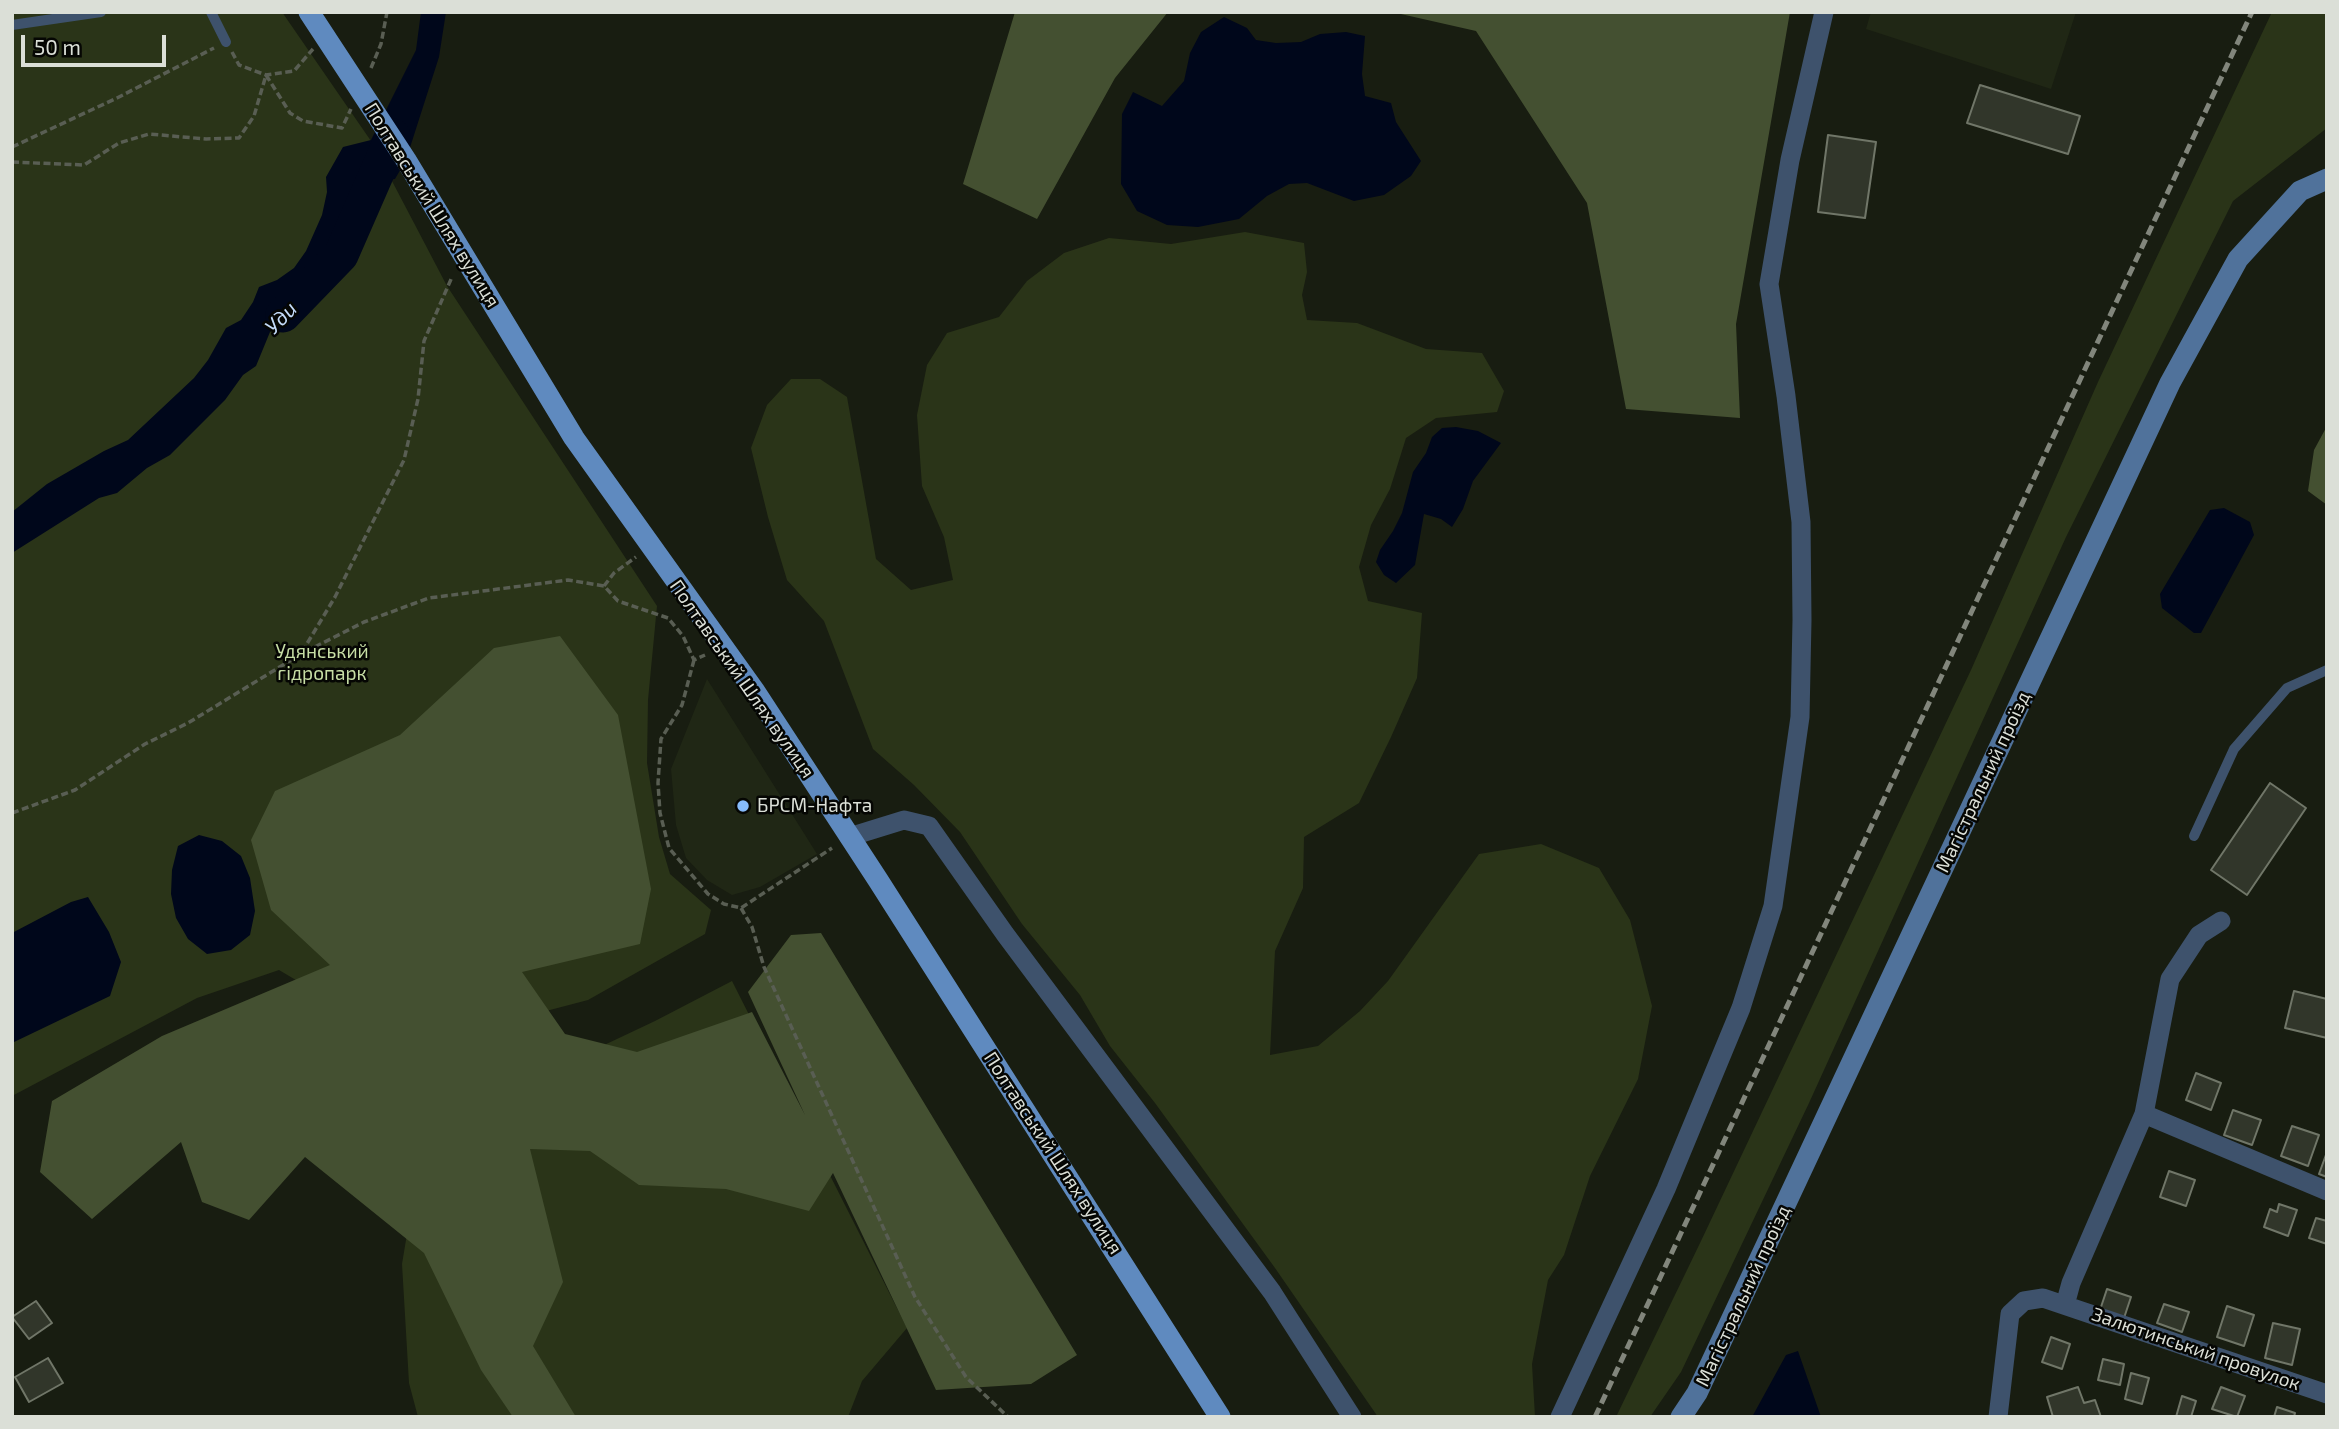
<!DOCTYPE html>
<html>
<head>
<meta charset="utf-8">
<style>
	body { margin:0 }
	#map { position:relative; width:2339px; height:1429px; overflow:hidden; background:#181d11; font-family:"Exo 2",sans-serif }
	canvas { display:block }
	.frame { position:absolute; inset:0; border:14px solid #dbdfd7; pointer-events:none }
	.scale { position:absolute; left:21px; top:35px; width:145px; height:32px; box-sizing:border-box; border:4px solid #dbdfd7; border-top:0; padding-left:9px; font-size:21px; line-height:24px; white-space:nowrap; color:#dbdfd7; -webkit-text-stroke:5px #050603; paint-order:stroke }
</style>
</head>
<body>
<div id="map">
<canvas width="2339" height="1429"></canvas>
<div class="frame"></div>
<div class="scale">50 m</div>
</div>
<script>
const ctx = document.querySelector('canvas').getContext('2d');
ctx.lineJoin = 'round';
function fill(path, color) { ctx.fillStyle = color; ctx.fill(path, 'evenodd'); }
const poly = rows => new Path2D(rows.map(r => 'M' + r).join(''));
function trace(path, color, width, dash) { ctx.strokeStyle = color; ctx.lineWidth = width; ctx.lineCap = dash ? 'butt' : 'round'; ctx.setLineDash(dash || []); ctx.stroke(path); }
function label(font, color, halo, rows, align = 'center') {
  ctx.font = font + ' "Exo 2",sans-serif'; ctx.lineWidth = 5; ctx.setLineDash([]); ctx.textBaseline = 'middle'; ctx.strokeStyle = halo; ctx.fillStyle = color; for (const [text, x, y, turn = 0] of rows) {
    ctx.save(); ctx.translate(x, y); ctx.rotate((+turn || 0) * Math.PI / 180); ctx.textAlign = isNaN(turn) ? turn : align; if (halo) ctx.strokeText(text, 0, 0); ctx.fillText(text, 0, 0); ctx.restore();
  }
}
const built = poly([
	[1871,12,2076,12,2051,89,1866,29],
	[707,679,817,854,760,887,732,895,707,880,686,858,676,825,671,769]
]);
const green = poly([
	[12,12,282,12,371,141,447,286,657,606,648,700,647,763,659,837,670,874,711,910,705,934,588,1000,451,1036,375,1027,279,970,197,998,12,1096],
	[2272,12,2327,12,2327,128,2233,201,2066,537,1809,1103,1681,1372,1650,1417,1616,1417,1701,1241,1971,670,2098,382],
	[1245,232,1304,243,1307,272,1302,295,1307,320,1357,323,1426,349,1482,353,1504,391,1497,412,1436,418,1406,438,1390,489,1371,525,1359,567,1368,601,1422,613,1417,678,1391,737,1359,803,1304,837,1303,888,1275,951,1270,1055,1318,1046,1360,1011,1388,981,1479,854,1541,844,1599,868,1630,920,1652,1006,1638,1079,1590,1176,1564,1255,1548,1280,1532,1364,1535,1417,1378,1417,1275,1268,1155,1103,1110,1046,1080,995,1022,924,960,832,914,785,873,749,824,621,787,580,768,517,751,448,767,405,791,379,820,379,847,397,876,559,911,590,953,580,944,537,922,486,917,415,927,365,947,333,999,317,1027,281,1064,253,1109,238,1171,244],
	[732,981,907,1328,862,1381,848,1417,418,1417,409,1383,402,1264,423,1138,526,1082,655,1021]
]);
const forest = poly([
	[1015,12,1168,12,1115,78,1037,219,963,184],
	[1392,12,1790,12,1736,324,1740,418,1626,409,1587,203,1476,31],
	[2327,426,2327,505,2308,491,2314,450],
	[560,636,618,715,651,889,640,944,522,972,565,1034,637,1052,752,1012,805,1115,748,992,791,935,821,933,1077,1355,1031,1384,936,1390,833,1173,809,1211,726,1189,639,1185,590,1151,530,1149,563,1282,533,1346,576,1417,513,1417,481,1370,424,1253,305,1157,249,1220,202,1202,181,1142,92,1219,40,1172,52,1101,162,1036,330,965,271,910,251,840,275,791,400,735,494,648]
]);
const water = poly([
	[421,12,446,12,439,57,406,160,395,179,363,182,356,198,363,200,363,213,355,228,347,238,339,239,331,260,310,290,284,321,270,332,256,366,243,375,225,400,170,455,147,468,117,493,99,498,12,553,12,512,47,484,104,451,128,440,194,378,208,360,226,328,241,320,253,302,259,287,277,280,294,268,306,251,322,215,327,192,326,177,343,147,371,140,416,50],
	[1224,17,1247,28,1256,40,1276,43,1301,42,1320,34,1346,32,1365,36,1362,74,1365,96,1391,103,1396,122,1421,161,1411,176,1384,195,1354,201,1307,183,1289,184,1267,196,1239,219,1198,227,1167,225,1137,211,1121,184,1122,114,1133,92,1162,106,1184,81,1190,53,1201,32],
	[1456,427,1478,431,1501,443,1473,481,1463,509,1452,527,1441,519,1424,514,1415,565,1396,583,1384,575,1376,562,1380,550,1393,531,1402,513,1413,472,1426,453,1432,437,1442,428],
	[2224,508,2250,522,2254,535,2201,633,2194,633,2162,608,2160,594,2210,510],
	[199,835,222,841,241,856,250,878,255,911,250,935,231,950,207,954,188,939,176,918,171,894,172,870,178,846],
	[88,897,109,932,121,962,110,996,12,1043,12,933,71,902],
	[1798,1351,1821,1417,1752,1417,1786,1355]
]);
const river = poly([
	[283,315,341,255,393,136]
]);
const building = poly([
	[1980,85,2080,116,2068,154,1967,123,1980,85],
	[1828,135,1876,142,1865,218,1818,212,1828,135],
	[2270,783,2306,808,2247,895,2211,870,2270,783],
	[2294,991,2327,999,2327,1038,2285,1028,2294,991],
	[2196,1073,2221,1083,2211,1110,2186,1100,2196,1073],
	[2233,1110,2261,1120,2252,1145,2224,1135,2233,1110],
	[2292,1126,2319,1135,2308,1166,2281,1156,2292,1126],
	[2327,1152,2327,1177,2319,1174,2327,1152],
	[2169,1171,2195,1180,2186,1206,2160,1197,2169,1171],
	[2279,1204,2297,1210,2288,1236,2264,1227,2270,1209,2277,1212,2279,1204],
	[2316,1218,2327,1221,2327,1244,2309,1238,2316,1218],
	[2107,1289,2131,1297,2124,1318,2100,1310,2107,1289],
	[36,1301,52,1323,29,1339,12,1317,36,1301],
	[2164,1304,2189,1312,2182,1332,2157,1323,2164,1304],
	[2227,1306,2254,1315,2244,1346,2217,1337,2227,1306],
	[2273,1323,2300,1329,2292,1365,2265,1358,2273,1323],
	[2051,1337,2070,1344,2062,1369,2042,1362,2051,1337],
	[48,1358,63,1383,29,1402,15,1377,48,1358],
	[2103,1359,2124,1364,2120,1385,2098,1380,2103,1359],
	[2131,1373,2149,1378,2142,1404,2125,1399,2131,1373],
	[2078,1387,2084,1403,2095,1400,2101,1417,2053,1417,2047,1397,2078,1387],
	[2221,1387,2245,1396,2237,1417,2212,1409,2221,1387],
	[2182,1396,2196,1401,2191,1417,2176,1417,2182,1396],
	[2277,1407,2295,1413,2294,1417,2274,1417,2277,1407]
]);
const path = poly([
	[232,52,239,65,266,75,294,71,313,49],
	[371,68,381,44,387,12],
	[266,75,290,113,303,121,342,128,351,109],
	[12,147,117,98,214,48],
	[12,162,84,165,119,143,149,134,206,139,239,138,254,116,266,75],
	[604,586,614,573,636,557],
	[302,652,335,597,404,460,418,399,424,341,452,277],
	[694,660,682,705,661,739,658,783,660,813,669,848,708,894,724,904,741,908,832,848],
	[12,813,75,790,145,744,188,723,301,654,364,622,429,598,568,580,604,586,618,601,668,618,683,636,694,660,705,655],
	[741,908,752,927,764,967,915,1297,966,1377,1008,1417]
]);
const lane = poly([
	[211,12,226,42],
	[12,25,101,12],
	[2194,836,2234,749,2287,688,2327,670]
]);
const street = poly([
	[849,837,904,820,929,826,1005,934,1272,1292,1352,1417],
	[2144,1114,2327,1191],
	[2065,1305,2071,1283,2144,1114,2170,979,2199,935,2221,921],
	[1560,1417,1666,1189,1741,1008,1773,906,1800,717,1802,620,1801,522,1786,396,1769,284,1790,160,1824,12],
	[1998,1417,2010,1314,2024,1301,2043,1298,2327,1394]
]);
const secondary = poly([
	[1681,1417,1697,1393,2170,383,2238,259,2300,191,2327,179]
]);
const primary = poly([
	[309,12,406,160,574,438,754,690,878,880,1220,1417]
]);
const rail = poly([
	[1595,1417,2252,12]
]);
const markers = [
	[743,806,7,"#86bbfb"]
];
const streetNames = [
	["Полтавський Шлях вулиця",432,205,58],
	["Полтавський Шлях вулиця",742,679,55],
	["Магістральний проїзд",1983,782,-65],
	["Полтавський Шлях вулиця",1053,1153,57],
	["Магістральний проїзд",1743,1296,-65],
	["Залютинський провулок",2196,1349,19]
];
const parkNames = [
	["Удянський",322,652],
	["гідропарк",322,674]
];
const poiNames = [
	["БРСМ-Нафта",757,806]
];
const waterNames = [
	["Уди",281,318,-46]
];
fill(built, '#202715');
fill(green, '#2a3418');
fill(forest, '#445031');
fill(water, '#00071b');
trace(river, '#00071b', 35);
fill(building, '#31362a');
trace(building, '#707668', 2);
trace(path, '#595e53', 3.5, [7, 3.5]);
trace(lane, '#3e526c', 10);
trace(street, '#3e526c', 19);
trace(secondary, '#50729b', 21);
trace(primary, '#5f8abf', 21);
trace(rail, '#82867c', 5, [10, 5]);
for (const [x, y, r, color] of markers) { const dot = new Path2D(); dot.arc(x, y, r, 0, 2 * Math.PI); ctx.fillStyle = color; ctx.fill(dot); trace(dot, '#050603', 2.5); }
label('19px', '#dbdfd7', '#050603', streetNames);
label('19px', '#c7dea5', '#050603', parkNames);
label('19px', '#dbdfd7', '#050603', poiNames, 'left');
label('italic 21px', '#c4dbf9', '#050603', waterNames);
</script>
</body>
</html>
